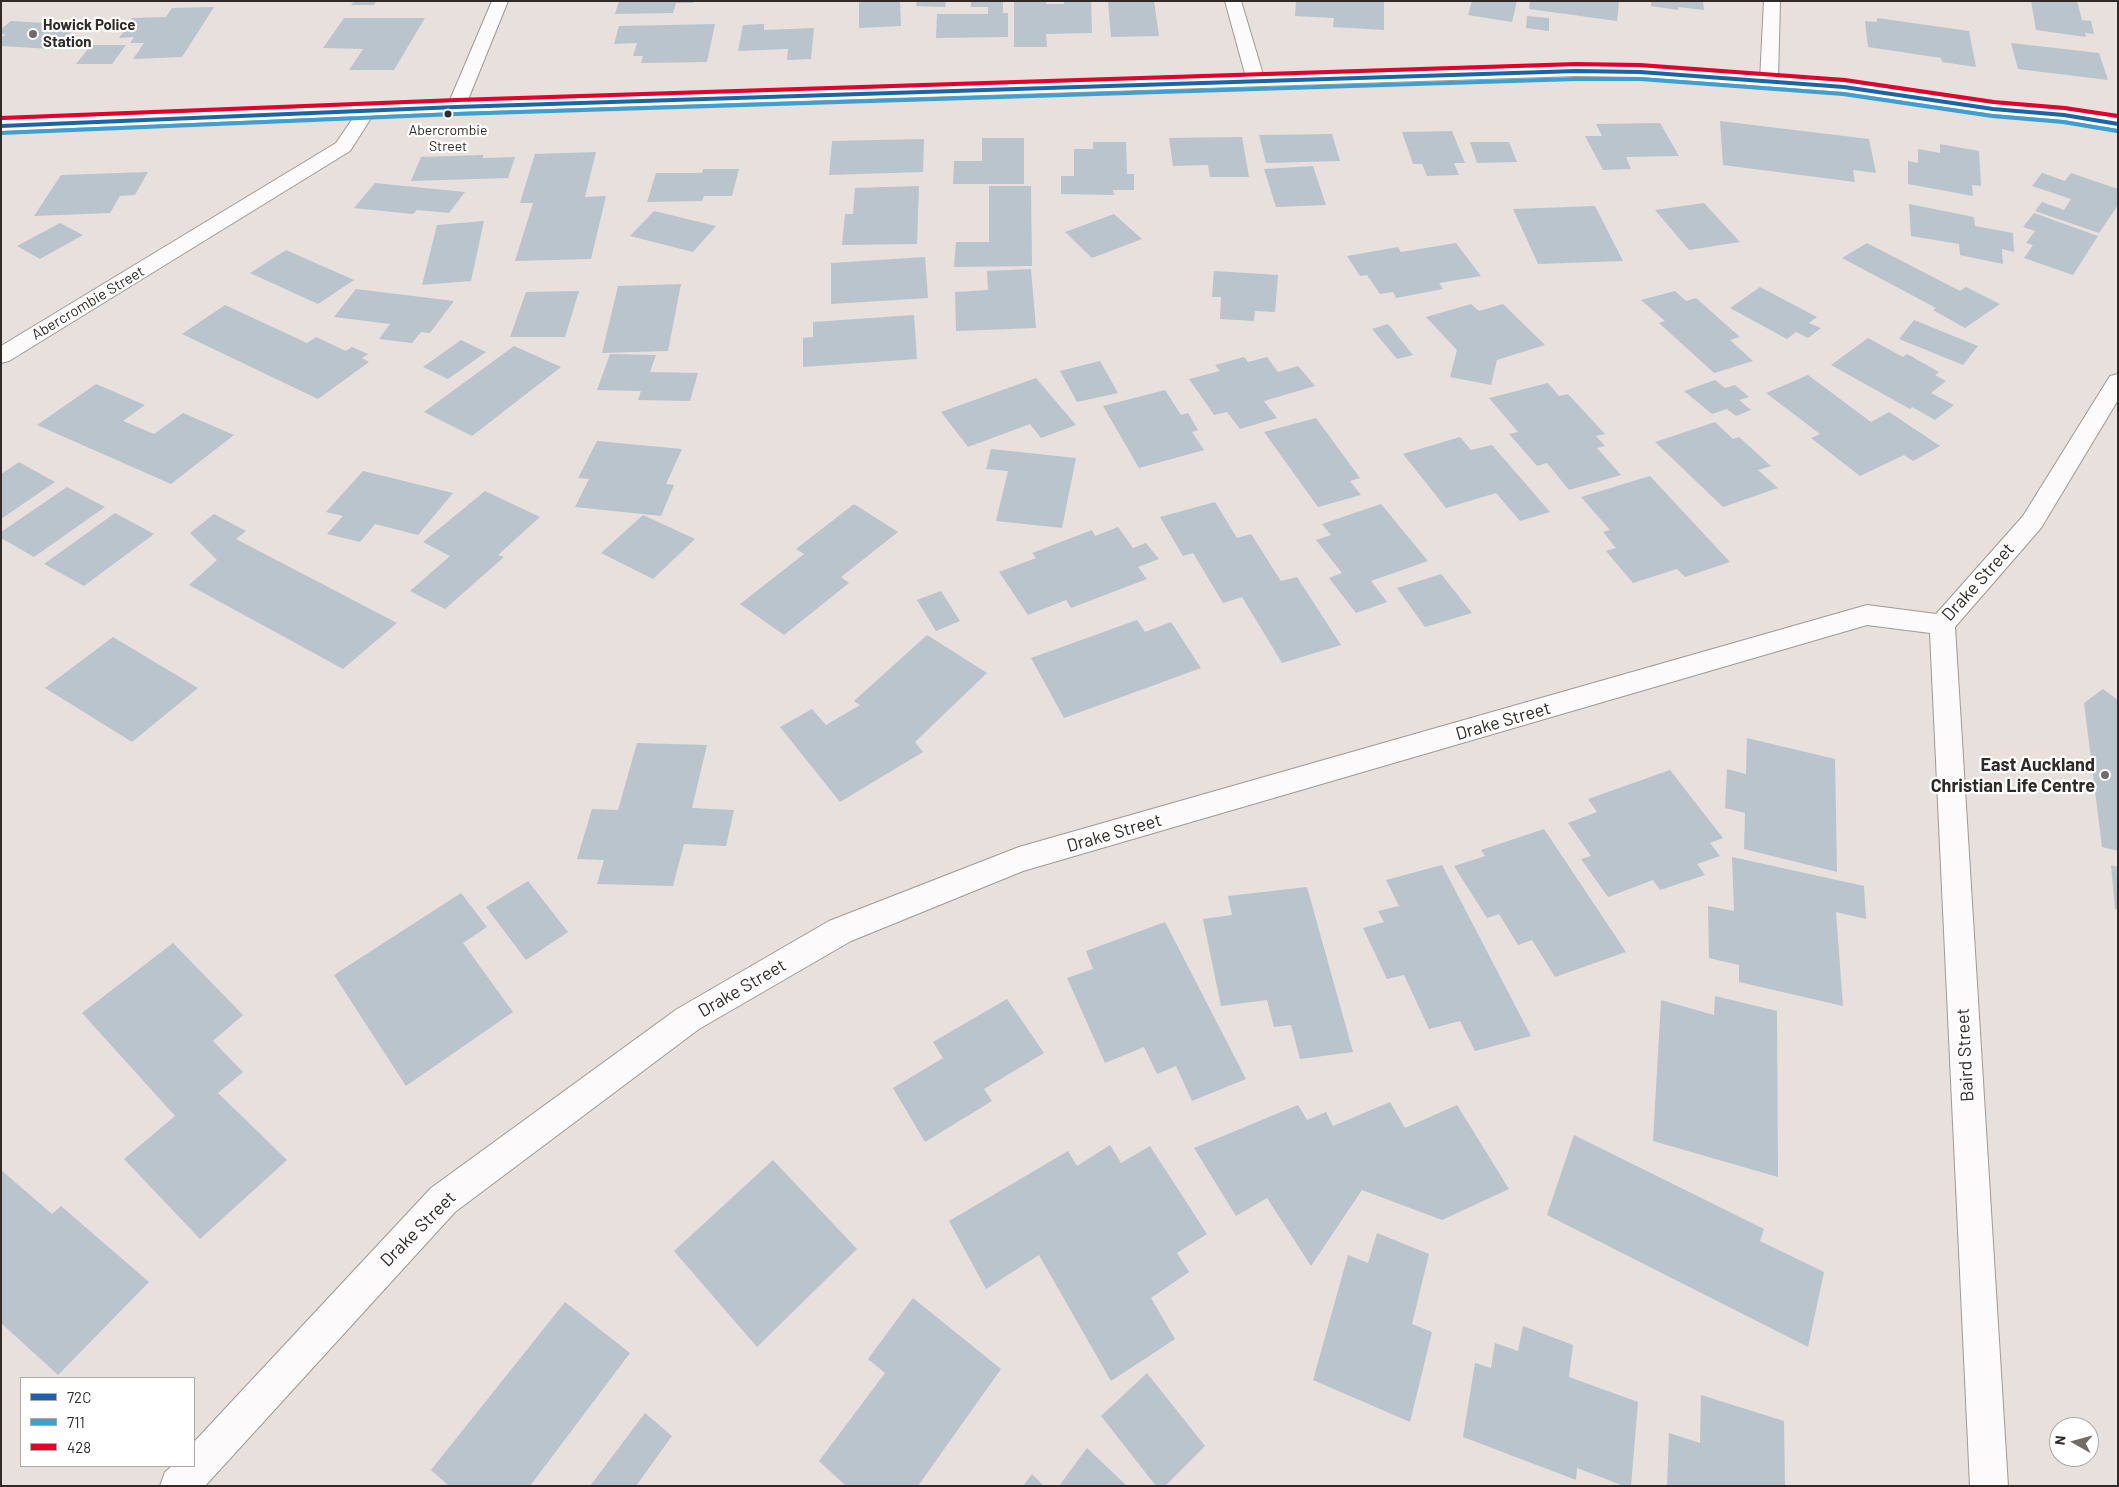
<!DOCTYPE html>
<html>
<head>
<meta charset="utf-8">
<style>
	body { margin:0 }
	#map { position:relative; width:2119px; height:1487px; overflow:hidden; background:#e8e0dd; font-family:Barlow,sans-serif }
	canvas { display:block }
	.frame { position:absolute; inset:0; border:2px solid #302b29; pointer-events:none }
	.legend { position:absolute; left:20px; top:1377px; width:175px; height:90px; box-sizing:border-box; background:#fff; border:1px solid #acaaa9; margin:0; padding:6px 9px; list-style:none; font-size:15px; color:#302b29 }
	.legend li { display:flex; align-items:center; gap:10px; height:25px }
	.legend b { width:25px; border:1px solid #acaaa9 }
	.north { position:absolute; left:2049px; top:1417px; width:50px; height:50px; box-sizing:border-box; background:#fff; border:1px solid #acaaa9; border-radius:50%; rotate:277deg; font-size:14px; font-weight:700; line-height:20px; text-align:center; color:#302b29 }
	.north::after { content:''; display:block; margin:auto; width:18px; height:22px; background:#706a68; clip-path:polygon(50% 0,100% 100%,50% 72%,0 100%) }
</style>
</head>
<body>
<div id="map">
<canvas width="2119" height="1487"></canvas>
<div class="frame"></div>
<ul class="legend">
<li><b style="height:6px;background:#1a64a7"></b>72C</li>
<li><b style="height:6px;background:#3ea0d0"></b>711</li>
<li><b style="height:6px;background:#e4002b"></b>428</li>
</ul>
<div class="north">N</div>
</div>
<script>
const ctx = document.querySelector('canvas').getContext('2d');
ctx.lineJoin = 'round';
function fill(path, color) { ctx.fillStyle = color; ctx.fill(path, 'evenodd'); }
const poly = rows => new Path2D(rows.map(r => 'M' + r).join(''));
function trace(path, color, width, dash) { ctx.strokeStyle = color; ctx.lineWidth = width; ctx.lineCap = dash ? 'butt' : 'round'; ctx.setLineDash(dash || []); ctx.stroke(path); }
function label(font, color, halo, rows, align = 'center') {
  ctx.font = font + ' Barlow,sans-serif'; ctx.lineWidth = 4.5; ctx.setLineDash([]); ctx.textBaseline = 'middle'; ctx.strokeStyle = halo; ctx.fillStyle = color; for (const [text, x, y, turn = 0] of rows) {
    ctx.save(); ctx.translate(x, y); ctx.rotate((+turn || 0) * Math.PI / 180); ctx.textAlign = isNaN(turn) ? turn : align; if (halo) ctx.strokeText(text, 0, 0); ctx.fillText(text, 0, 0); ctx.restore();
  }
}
const building = poly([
	[354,1,376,1,374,5,351,5],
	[619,1,693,1,693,3,676,3,673,13,615,14],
	[859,1,900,1,901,26,859,28],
	[917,1,946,1,945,7,916,6],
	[971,1,1003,1,1003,13,1008,13,1008,37,936,38,937,14,988,14,988,7,971,7],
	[1014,1,1046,1,1046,4,1064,4,1064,1,1091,1,1092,33,1046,34,1047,47,1014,47],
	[1108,1,1154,1,1159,36,1111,37],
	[1296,1,1384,1,1384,30,1333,27,1334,18,1295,16],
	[1472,1,1517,1,1512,22,1468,15],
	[1530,1,1619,1,1617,21,1529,9],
	[1651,1,1703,1,1704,10,1678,7,1678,10,1651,6],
	[2031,1,2077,1,2082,20,2091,21,2094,34,2085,33,2086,37,2036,30],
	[214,7,182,57,133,59,144,43,130,43,134,37,119,38,132,18,166,17,172,8],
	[1527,16,1549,18,1549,31,1526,28],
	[344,18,425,18,394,70,349,70,363,49,323,48],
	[1877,18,1969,31,1976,67,1942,62,1941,58,1868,47,1865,21,1877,22],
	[11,21,79,25,52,49,1,46,1,38,6,34,1,34,1,29],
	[715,24,707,62,641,63,643,56,633,56,637,43,614,44,619,26],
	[764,24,764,30,814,28,811,59,787,60,788,49,738,51,743,25],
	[2011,43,2099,53,2108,80,2018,69],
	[91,45,126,45,112,64,76,64],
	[1720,121,1869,139,1876,173,1853,170,1855,182,1723,165],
	[1660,123,1679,156,1626,157,1631,169,1603,170,1585,136,1602,136,1596,124],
	[1452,131,1465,163,1454,163,1459,175,1427,176,1422,164,1413,164,1402,132],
	[1332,134,1340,161,1266,163,1259,135],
	[1242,137,1249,177,1210,177,1208,165,1173,166,1169,138],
	[982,138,1024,138,1024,184,953,184,954,161,982,161],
	[924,139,923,172,829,175,832,141],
	[1093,142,1126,142,1127,174,1134,174,1134,190,1113,190,1114,195,1061,194,1061,176,1074,176,1074,149,1093,149],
	[1470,142,1509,142,1517,162,1477,163],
	[1940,144,1979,151,1981,186,1972,185,1973,196,1908,184,1908,161,1918,163,1918,149,1940,153],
	[596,152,585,197,606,196,591,259,515,261,533,203,520,203,535,154],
	[483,155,483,158,515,157,508,178,411,181,421,157],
	[1313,166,1326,205,1276,207,1264,169],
	[703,169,739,169,732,196,704,196,702,201,647,202,656,173,702,173],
	[148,172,135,195,120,196,110,213,34,216,61,175],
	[2042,173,2065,181,2071,173,2118,189,2118,205,2099,233,2035,211,2042,202,2064,210,2071,199,2032,186],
	[375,183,465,192,449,213,417,210,413,214,354,208],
	[919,186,917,244,842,245,845,214,853,214,855,188],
	[989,186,1031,186,1032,266,954,267,956,242,989,242],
	[1704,203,1740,242,1689,250,1655,210],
	[1909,204,1974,217,1975,226,2013,233,2014,252,2002,249,2003,264,1960,255,1959,244,1911,236],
	[1595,206,1623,261,1538,264,1513,209],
	[654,211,716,226,693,252,630,236],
	[2034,213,2098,236,2073,275,2024,258,2033,245,2026,243,2035,231,2023,227],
	[1114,214,1142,239,1092,258,1065,232],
	[484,221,471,281,422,285,437,225],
	[60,223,83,235,40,259,17,246],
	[1456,243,1481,276,1439,283,1443,289,1396,298,1393,292,1380,294,1367,275,1360,276,1347,256,1398,247,1401,252],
	[1867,243,1960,291,1966,287,2000,304,1965,328,1933,310,1936,308,1842,258],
	[286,250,354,280,318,304,250,273],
	[925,257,928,298,831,304,831,263],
	[1031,269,1036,328,956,331,955,292,988,290,987,271],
	[1214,271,1278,275,1275,312,1255,311,1254,321,1220,319,1221,297,1212,297],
	[681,284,668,351,602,353,618,286],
	[1760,287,1817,317,1809,323,1821,328,1808,338,1796,332,1787,339,1730,308],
	[356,289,454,301,430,333,421,332,412,343,379,339,390,324,334,317],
	[579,291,565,337,510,337,526,292],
	[1675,291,1686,301,1696,298,1740,337,1730,340,1753,361,1714,373,1659,323,1665,321,1641,300],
	[1471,304,1479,311,1503,304,1545,345,1497,360,1491,385,1450,377,1457,350,1426,317],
	[225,305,307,343,316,337,346,351,352,347,368,354,362,358,369,362,318,399,182,334],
	[914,315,917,359,803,367,803,338,813,337,813,322],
	[1914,320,1978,346,1963,365,1899,339],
	[1388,324,1413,355,1397,359,1372,329],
	[1868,338,1903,357,1907,354,1939,372,1935,375,1946,381,1931,393,1954,405,1935,420,1912,407,1910,409,1831,365],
	[461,340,486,352,448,379,423,367],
	[514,346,561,367,472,436,424,412],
	[610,354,656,355,650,372,698,373,690,401,638,400,641,391,597,390],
	[1244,357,1248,362,1267,357,1278,372,1298,366,1315,386,1264,401,1277,418,1240,429,1227,412,1214,415,1189,379,1220,371,1215,365],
	[1100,361,1118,393,1077,402,1060,371],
	[1808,375,1871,422,1889,412,1940,446,1913,461,1904,455,1860,476,1811,438,1820,434,1766,393],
	[1036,378,1076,425,1041,438,1030,424,968,447,941,412],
	[1715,380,1725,388,1735,385,1749,397,1739,400,1751,410,1736,416,1727,409,1712,414,1684,391],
	[1548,383,1559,396,1568,394,1605,434,1596,436,1605,446,1597,448,1621,475,1569,490,1547,463,1537,466,1509,434,1518,432,1489,398],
	[96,384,145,405,123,421,154,434,183,413,234,435,171,484,37,425],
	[1165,390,1181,415,1188,413,1198,430,1192,432,1204,450,1139,468,1103,406],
	[1316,418,1360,478,1350,481,1361,495,1318,507,1264,432],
	[1715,422,1733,439,1739,437,1771,466,1758,470,1778,488,1723,507,1655,442],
	[1460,437,1471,450,1492,445,1550,512,1520,521,1496,493,1446,508,1403,454],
	[597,441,682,449,666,484,674,485,661,516,575,507,589,479,578,478],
	[991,449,1076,458,1062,528,996,521,1008,471,986,469],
	[19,462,55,482,1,519,1,474],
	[363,471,453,493,418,535,375,524,360,542,327,534,343,516,326,512],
	[1650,476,1730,562,1685,577,1677,569,1633,583,1606,551,1616,548,1603,532,1610,530,1581,497],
	[67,487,105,507,34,557,1,538,1,532],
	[485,491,540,517,498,555,504,557,445,609,410,591,450,556,423,542],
	[1215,502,1237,538,1251,534,1281,581,1297,577,1341,645,1282,663,1242,597,1223,603,1193,553,1183,556,1160,517],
	[854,504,898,532,841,577,849,583,784,635,740,604,804,554,796,549],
	[1381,504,1428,561,1371,581,1387,602,1356,613,1329,578,1342,573,1316,540,1331,535,1322,524],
	[115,513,154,534,84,586,44,564],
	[214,514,246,531,236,539,397,623,343,669,189,585,217,560,190,533],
	[643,515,695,539,653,579,601,553],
	[1118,527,1133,548,1146,543,1159,559,1138,567,1147,579,1071,608,1066,600,1028,615,999,572,1036,558,1032,553,1092,530,1095,536],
	[1441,574,1472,613,1425,627,1397,588],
	[941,591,960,621,936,631,917,600],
	[1137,620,1145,632,1171,622,1201,668,1064,718,1031,658],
	[927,635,987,673,915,742,923,752,840,802,780,727,812,709,826,725,860,705,854,701],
	[113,637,198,688,132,742,45,688],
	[2103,689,2118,700,2118,851,2102,847,2084,703],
	[1747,738,1835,759,1837,872,1744,849,1745,813,1725,808,1727,769,1746,774],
	[637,743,707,745,692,808,734,810,726,846,684,844,673,886,597,884,604,860,577,859,592,809,618,810],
	[1670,770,1723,838,1710,843,1720,856,1697,864,1705,875,1660,890,1653,880,1608,897,1581,859,1591,856,1568,823,1597,812,1588,799],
	[1544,829,1626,952,1555,977,1532,940,1518,945,1499,914,1487,918,1454,866,1485,856,1481,850],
	[1732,857,1864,886,1866,919,1836,912,1843,1006,1739,982,1739,965,1709,958,1708,906,1734,911],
	[1442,865,1531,1036,1475,1051,1460,1021,1429,1029,1404,975,1387,979,1363,928,1384,922,1378,911,1399,906,1386,880],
	[2111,865,2118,867,2118,910,2115,909],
	[528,881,568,932,526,960,486,907],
	[1307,887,1353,1052,1300,1059,1291,1025,1274,1027,1267,1000,1221,1006,1203,919,1232,915,1228,896],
	[461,893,487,927,463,943,513,1012,406,1086,334,975],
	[1165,922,1246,1079,1192,1101,1176,1066,1157,1074,1144,1047,1105,1063,1067,978,1093,969,1086,951],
	[173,943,243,1015,213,1041,243,1072,218,1093,287,1160,200,1239,124,1159,175,1116,82,1013],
	[1715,996,1777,1011,1778,1177,1653,1141,1661,1000,1714,1015],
	[1007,999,1044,1053,984,1089,992,1101,925,1142,893,1088,943,1058,933,1042],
	[1390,1102,1405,1128,1457,1105,1509,1189,1442,1220,1362,1190,1311,1266,1267,1198,1236,1216,1194,1148,1298,1105,1307,1120,1326,1112,1333,1126],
	[1574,1135,1764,1229,1760,1241,1824,1272,1808,1347,1547,1215],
	[1110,1145,1121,1163,1150,1146,1207,1234,1177,1253,1189,1272,1151,1298,1175,1339,1111,1381,1039,1255,986,1289,949,1221,1068,1151,1077,1166],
	[773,1160,857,1249,757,1347,674,1251],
	[1,1170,52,1214,61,1206,149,1282,58,1375,1,1323],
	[1377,1233,1429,1254,1412,1324,1432,1332,1410,1422,1313,1380,1348,1255,1368,1263],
	[913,1298,1001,1369,918,1486,846,1486,819,1461,885,1373,868,1359],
	[565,1302,630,1353,530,1486,449,1486,431,1470],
	[1523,1326,1573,1345,1569,1377,1638,1402,1631,1486,1624,1486,1577,1468,1576,1480,1463,1437,1475,1363,1491,1368,1495,1343,1518,1351],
	[1147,1373,1205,1446,1165,1486,1156,1486,1101,1416],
	[1701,1395,1784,1421,1785,1486,1667,1486,1669,1433,1700,1443],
	[645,1413,672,1436,636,1486,590,1486],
	[1087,1448,1127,1486,1059,1486],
	[1032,1474,1044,1486,1023,1486]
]);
const minor = poly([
	[492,1,508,1,465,107,462,111,456,112,450,111,447,107,492,1],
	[1225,1,1241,1,1265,81,1262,85,1256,86,1250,85,1247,81,1225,1],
	[1764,1,1780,1,1778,80,1775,84,1769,85,1763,84,1760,80,1764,1],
	[366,107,372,108,375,112,350,151,9,361,1,363,1,346,336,143,360,108,366,107],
	[2118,374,2118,400,2041,528,1955,627,2008,1486,1970,1486,1930,633,1867,625,1023,871,851,941,699,1029,455,1212,205,1486,160,1486,165,1472,172,1466,194,1466,194,1442,431,1188,677,1009,829,921,1019,847,1867,605,1936,614,2023,516,2110,376,2118,374]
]);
const primary = poly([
	[1576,66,1640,67,1844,82,1993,104,2064,110,2118,118,2118,129,2064,120,1993,114,1844,92,1640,77,1576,76,456,112,1,131,1,120,456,102,1576,66]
]);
const bus1 = poly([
	[1,126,456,107,1576,71,1640,72,1844,87,1993,109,2064,115,2118,124]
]);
const bus2 = poly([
	[1,133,456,114,1576,79,1640,79,1843,94,1992,116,2063,122,2117,131]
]);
const bus3 = poly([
	[1,118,456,100,1576,64,1640,65,1845,80,1994,102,2065,108,2118,116]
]);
const markers = [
	[33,34,5,"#706a68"],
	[448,114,4.5,"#302b29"],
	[2105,775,5,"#706a68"]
];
const farBusnames = [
	["Abercrombie",448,130],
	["Street",448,146]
];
const farPoinames = [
	["Howick Police",43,25],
	["Station",43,42]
];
const farStreetnames = [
	["Abercrombie Street",88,303,-31]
];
const streetNames = [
	["Drake Street",1978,582,-48],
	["Drake Street",1503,721,-16],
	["Drake Street",1114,833,-16],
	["Drake Street",742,988,-30],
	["Baird Street",1965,1055,-93],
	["Drake Street",418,1229,-45]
];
const poiNames = [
	["East Auckland",2095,765],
	["Christian Life Centre",2095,786]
];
fill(building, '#b9c4cc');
trace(minor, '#9f9997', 2);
trace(primary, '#9f9997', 2);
fill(minor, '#fcfafa');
fill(primary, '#fcfafa');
trace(bus1, '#1a64a7', 4);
trace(bus2, '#3ea0d0', 4);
trace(bus3, '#e4002b', 4);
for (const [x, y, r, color] of markers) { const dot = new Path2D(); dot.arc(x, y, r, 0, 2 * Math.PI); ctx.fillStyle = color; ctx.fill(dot); trace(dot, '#fff', 2); }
label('14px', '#302b29', '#fff', farBusnames);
label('bold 15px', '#302b29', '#fff', farPoinames, 'left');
label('15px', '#302b29', '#fff', farStreetnames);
label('18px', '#302b29', '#fff', streetNames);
label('bold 18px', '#302b29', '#fff', poiNames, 'right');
</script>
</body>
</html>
